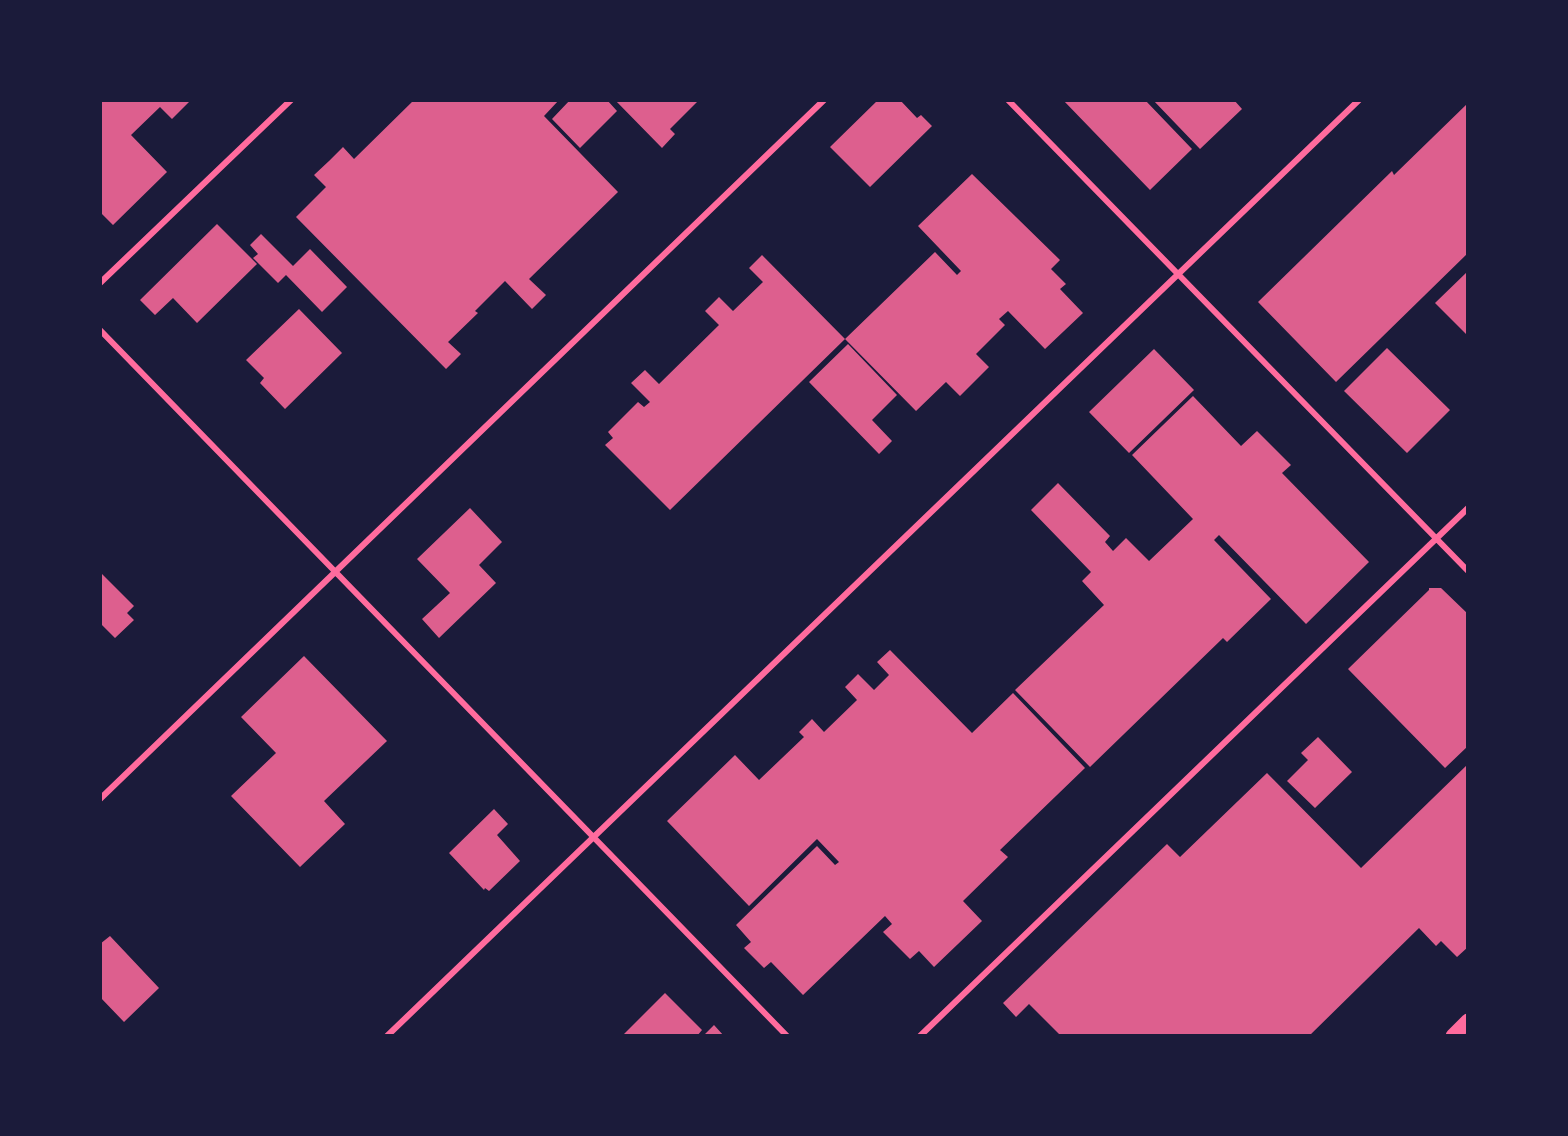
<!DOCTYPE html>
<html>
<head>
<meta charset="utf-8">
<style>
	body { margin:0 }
	#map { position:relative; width:1568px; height:1136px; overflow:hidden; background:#1b1b3a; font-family:Ubuntu,sans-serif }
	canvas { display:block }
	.frame { position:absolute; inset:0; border:102px solid #1b1b3a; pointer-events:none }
</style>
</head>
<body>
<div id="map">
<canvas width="1568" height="1136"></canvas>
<div class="frame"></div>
</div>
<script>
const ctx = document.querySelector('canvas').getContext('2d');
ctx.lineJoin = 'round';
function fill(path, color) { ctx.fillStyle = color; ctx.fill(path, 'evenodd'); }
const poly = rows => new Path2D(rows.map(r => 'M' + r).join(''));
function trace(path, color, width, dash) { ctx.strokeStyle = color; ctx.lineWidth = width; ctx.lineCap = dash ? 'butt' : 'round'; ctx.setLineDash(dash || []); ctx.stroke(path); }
const building = poly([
	[100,100,191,100,172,119,160,107,131,135,167,172,113,225,100,212],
	[414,100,559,100,544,116,618,192,529,279,546,295,532,309,505,281,475,311,478,313,448,342,461,354,446,369,296,217,326,187,314,175,329,161,343,147,354,159],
	[570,100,607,100,617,111,580,148,552,119],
	[615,100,699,100,670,129,675,134,662,148],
	[878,100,900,100,917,118,921,115,932,126,870,187,830,147],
	[1063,100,1145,100,1192,149,1150,190],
	[1153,100,1234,100,1242,109,1200,149],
	[1468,103,1468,253,1336,382,1258,302,1392,171,1394,175],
	[972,174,1060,260,1051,269,1066,284,1060,289,1083,313,1045,349,1008,311,999,319,1005,325,976,354,989,367,960,396,946,382,916,411,845,339,935,252,957,275,961,271,918,226],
	[217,224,257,264,197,323,173,298,155,315,140,300],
	[261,234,293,266,310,249,347,287,322,312,286,275,278,283,253,258,258,254,250,245],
	[762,255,845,339,670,510,605,445,613,438,608,432,638,402,644,407,650,402,631,383,645,370,659,384,719,325,705,311,719,297,733,311,763,282,749,268],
	[1468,271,1468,336,1435,303],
	[299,309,342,353,285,409,260,383,264,378,246,360],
	[848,344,897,395,872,420,892,441,879,454,809,382],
	[1387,348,1450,410,1407,453,1344,391],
	[1154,349,1194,390,1129,453,1089,412],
	[1193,396,1241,446,1257,431,1291,465,1282,473,1369,562,1306,624,1219,535,1214,540,1271,599,1227,642,1223,638,1090,767,1015,690,1104,605,1082,581,1091,572,1031,510,1058,483,1110,536,1105,542,1113,551,1126,538,1149,561,1193,519,1132,455],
	[470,508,502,542,479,565,496,583,439,638,422,619,450,593,417,559],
	[100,572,134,606,127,613,134,620,115,638,100,623],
	[1429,588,1441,588,1468,614,1468,746,1445,768,1348,669,1429,590],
	[890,650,972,733,1013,693,1085,768,1000,850,1008,857,963,901,982,921,934,967,919,951,910,959,883,932,892,924,885,916,803,995,771,962,764,968,744,948,751,942,736,925,817,846,835,865,839,862,817,839,749,906,667,821,735,755,759,780,804,737,799,732,812,719,824,732,857,700,845,687,858,674,874,690,889,675,877,662],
	[304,656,387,741,324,801,345,824,300,867,231,796,276,753,241,717],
	[1318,737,1352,772,1315,808,1287,781,1308,760,1301,753],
	[1468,764,1468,947,1457,957,1441,941,1436,946,1419,928,1309,1036,1061,1036,1029,1004,1016,1017,1003,1003,1167,844,1180,857,1267,773,1361,868],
	[494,809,508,824,497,835,520,861,489,891,485,888,484,890,449,853],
	[110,936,159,988,124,1022,100,997,100,944],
	[665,993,702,1030,697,1036,622,1036],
	[714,1025,724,1036,703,1036]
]);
const minor = poly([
	[1008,100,1468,571],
	[100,283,291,100],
	[100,330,787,1036],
	[100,799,824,100],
	[387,1036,1359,100],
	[920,1036,1468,508]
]);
const primary = poly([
	[1453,1036,1468,1021]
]);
fill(building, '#dd5f8e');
trace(minor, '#ff6b9d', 6);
trace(primary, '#ff6b9d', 15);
</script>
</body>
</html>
